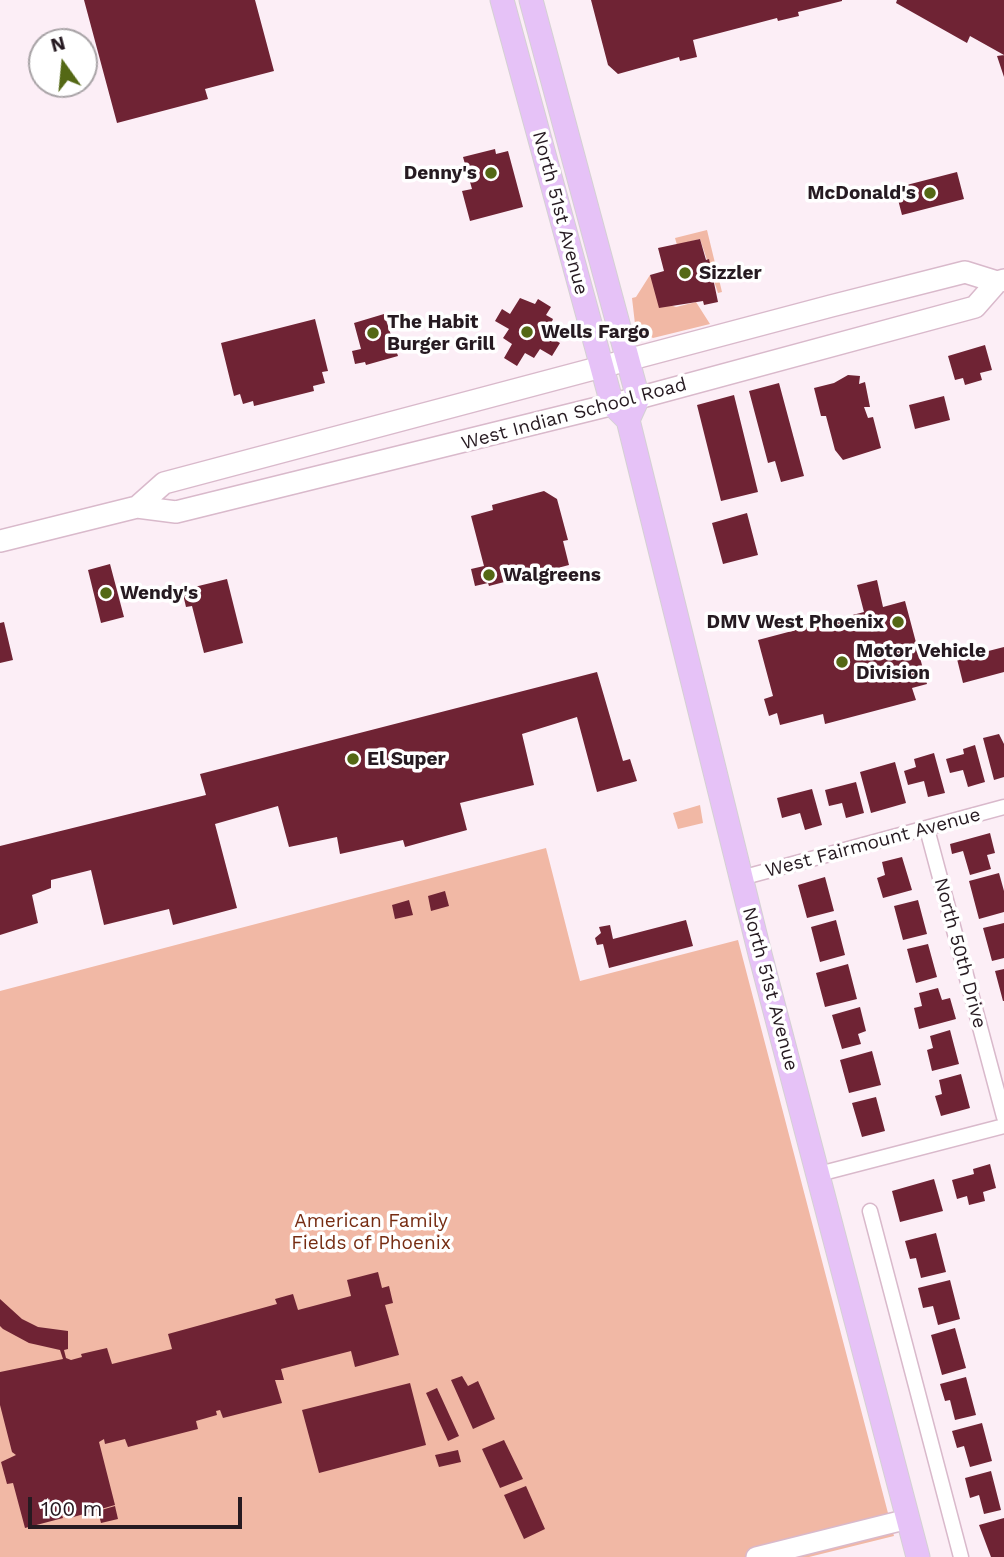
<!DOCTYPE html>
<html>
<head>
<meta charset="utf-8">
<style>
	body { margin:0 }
	#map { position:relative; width:1004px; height:1557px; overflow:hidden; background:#fceef6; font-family:"Work Sans",sans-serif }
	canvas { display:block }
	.north { position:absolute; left:28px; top:28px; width:70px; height:70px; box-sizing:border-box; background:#fff; border:2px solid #a8a3a6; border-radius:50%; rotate:345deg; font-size:19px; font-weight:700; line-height:28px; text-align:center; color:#261a21 }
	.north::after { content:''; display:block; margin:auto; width:24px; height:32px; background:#546815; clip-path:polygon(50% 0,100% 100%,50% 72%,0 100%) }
	.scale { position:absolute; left:28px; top:1497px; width:214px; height:32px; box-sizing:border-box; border:4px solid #261a21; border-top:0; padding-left:9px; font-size:21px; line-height:24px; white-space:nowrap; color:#261a21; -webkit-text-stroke:5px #fff; paint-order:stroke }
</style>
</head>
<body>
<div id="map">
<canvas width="1004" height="1557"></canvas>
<div class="north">N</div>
<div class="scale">100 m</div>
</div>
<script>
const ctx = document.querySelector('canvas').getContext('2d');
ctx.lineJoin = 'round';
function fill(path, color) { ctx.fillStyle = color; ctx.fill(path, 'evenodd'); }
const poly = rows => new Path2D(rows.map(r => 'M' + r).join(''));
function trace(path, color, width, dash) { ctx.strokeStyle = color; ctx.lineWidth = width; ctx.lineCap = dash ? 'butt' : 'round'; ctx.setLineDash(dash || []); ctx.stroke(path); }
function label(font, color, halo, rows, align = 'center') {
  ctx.font = font + ' "Work Sans",sans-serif'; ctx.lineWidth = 7; ctx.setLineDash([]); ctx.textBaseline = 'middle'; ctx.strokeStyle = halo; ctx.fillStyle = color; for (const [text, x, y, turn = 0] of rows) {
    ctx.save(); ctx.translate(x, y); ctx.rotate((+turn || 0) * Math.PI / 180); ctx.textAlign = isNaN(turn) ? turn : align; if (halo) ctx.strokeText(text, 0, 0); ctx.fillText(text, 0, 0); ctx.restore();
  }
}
const green = poly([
	[707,230,722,292,718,293,700,239,677,245,675,238],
	[650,275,670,305,676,307,696,302,710,324,653,338,639,331,635,324,632,298,636,297],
	[700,805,703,823,678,829,673,813],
	[546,848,580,981,738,940,894,1536,809,1557,0,1557,0,991]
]);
const building = poly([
	[84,0,255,0,274,71,205,89,208,99,117,123],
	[591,0,842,0,842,1,798,12,799,16,778,21,777,18,693,40,697,57,680,61,679,57,618,74,608,65],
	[897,0,1004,0,1004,77,997,56,1004,55,970,36,967,43,896,3],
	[495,149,496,154,508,151,523,207,470,221,462,191,472,189,463,157],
	[957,172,964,199,902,215,895,188],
	[700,239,706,260,709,259,718,302,704,305,703,301,659,308,650,275,664,271,658,248],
	[520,298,535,304,538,299,551,307,546,315,553,319,546,335,560,343,552,356,540,349,534,358,525,353,517,366,504,358,512,344,503,338,509,329,495,321,502,309,510,314],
	[384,314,398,356,366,365,365,362,355,364,352,351,361,349,354,323],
	[315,319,328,371,322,372,325,383,313,386,314,391,254,406,253,401,243,404,240,394,234,396,221,343],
	[985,345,992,370,980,373,982,380,965,385,963,378,955,380,948,356],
	[848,375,860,376,859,384,865,382,870,407,864,407,868,418,873,417,881,448,843,460,835,450,826,416,821,416,814,388,834,383],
	[779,383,804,476,781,482,775,461,768,463,749,391],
	[734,395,758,492,721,501,697,405],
	[944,396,950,420,915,429,909,405],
	[544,491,557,499,568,540,563,541,569,565,489,586,488,583,475,586,471,569,484,566,471,516,493,510,492,505],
	[747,513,758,555,723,564,712,523],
	[110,564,124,617,101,623,88,570],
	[227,579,243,643,204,653,192,606,186,607,182,590],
	[877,580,883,607,905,601,927,684,912,688,916,700,825,724,823,714,780,725,777,713,769,716,764,699,773,696,758,640,864,612,857,585],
	[4,622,13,660,0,663,0,623],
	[1004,647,1004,672,963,683,957,659],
	[597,672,623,761,630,759,637,781,597,792,577,717,522,734,534,785,460,803,467,830,405,847,403,840,340,854,337,837,289,847,278,806,215,824,237,908,173,925,169,909,104,925,91,870,51,880,51,888,32,895,38,923,0,935,0,846,206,795,200,774],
	[999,734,1004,744,1004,777,994,780,983,738],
	[975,745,985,782,968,787,963,770,950,773,946,759,964,754,963,749],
	[934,753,945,793,928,797,924,781,908,785,904,771,916,767,914,759],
	[895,762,906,803,871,813,860,772],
	[856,782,864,813,846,818,842,803,829,806,825,790],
	[812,789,822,825,805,830,800,813,782,818,777,798],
	[990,833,995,853,987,855,991,869,970,875,963,851,952,854,950,844],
	[902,857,912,890,883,898,877,878,885,875,882,862],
	[999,873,1004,891,1004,912,979,919,969,881],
	[825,877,834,911,807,918,798,885],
	[445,891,449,906,431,911,428,896],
	[409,900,413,915,395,919,392,905],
	[918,900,927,934,903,940,894,906],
	[686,920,693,946,609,968,603,944,597,945,595,938,601,933,599,927,610,925,613,939],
	[836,920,845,955,820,962,811,927],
	[1004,923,1004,958,992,961,983,928],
	[928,944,937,977,916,983,907,949],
	[848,964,857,999,825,1007,816,973],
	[1004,969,1004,1001,1003,1001,995,971],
	[938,988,942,1000,950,998,956,1019,919,1029,914,1008,922,1006,919,993],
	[860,1007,866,1031,858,1034,861,1044,842,1049,832,1015],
	[950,1030,959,1064,932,1071,927,1050,933,1048,930,1036],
	[872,1051,881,1085,849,1093,840,1060],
	[961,1074,970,1108,941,1116,935,1096,942,1094,939,1080],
	[876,1097,885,1131,862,1137,852,1103],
	[990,1164,996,1188,983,1192,985,1201,969,1205,967,1196,957,1199,952,1180,974,1174,973,1169],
	[934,1179,943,1211,900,1222,892,1191],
	[936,1233,946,1272,921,1278,916,1258,910,1259,905,1241],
	[378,1272,382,1288,389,1286,393,1303,385,1305,399,1355,355,1367,351,1351,281,1369,284,1380,275,1380,282,1403,223,1418,220,1410,216,1411,217,1415,196,1421,198,1429,128,1447,125,1439,105,1444,104,1439,99,1442,115,1505,70,1518,69,1514,62,1515,63,1518,25,1528,13,1483,7,1484,1,1462,16,1455,12,1452,0,1405,0,1372,63,1359,60,1350,29,1343,3,1329,0,1326,0,1299,22,1319,38,1327,68,1331,68,1349,64,1350,66,1358,71,1360,82,1357,81,1354,107,1348,112,1364,172,1349,168,1334,277,1304,275,1299,293,1294,298,1310,351,1296,347,1280],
	[950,1280,960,1319,938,1325,933,1306,923,1308,918,1288],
	[955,1328,966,1368,942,1375,931,1335],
	[462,1376,468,1386,478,1381,495,1419,473,1429,451,1380],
	[966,1377,976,1415,955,1420,950,1400,945,1401,940,1384],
	[410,1383,426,1445,319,1473,302,1410],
	[437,1388,459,1436,448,1441,426,1393],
	[982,1423,992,1461,970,1467,964,1446,957,1448,952,1431],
	[504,1440,523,1479,500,1488,482,1449],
	[458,1450,461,1462,439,1467,435,1455],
	[991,1471,1001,1510,984,1514,979,1495,970,1498,965,1478],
	[526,1486,545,1529,524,1539,504,1495],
	[115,1506,118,1519,101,1523,98,1511],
	[1004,1518,1004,1557,991,1557,979,1525]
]);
const minor = poly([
	[927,829,1004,1117],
	[741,878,1004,807],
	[819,1174,1004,1126],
	[870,1211,961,1557]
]);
const tertiary = poly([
	[756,1557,908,1519]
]);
const secondary = poly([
	[137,507,164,483,831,306,965,272,997,282,1004,280],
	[0,541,137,507,176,512,638,398,975,307,997,282]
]);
const primary = poly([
	[502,0,612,404,628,420,760,954,918,1557],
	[531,0,638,398,628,420]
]);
const markers = [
	[491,173,7,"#546815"],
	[930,193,7,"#546815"],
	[685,273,7,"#546815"],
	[527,332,7,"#546815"],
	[373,333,7,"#546815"],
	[489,575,7,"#546815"],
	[106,593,7,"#546815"],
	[898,622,7,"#546815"],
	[842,662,7,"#546815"],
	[353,759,7,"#546815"]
];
const poiNames = [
	["Denny's",477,173,"right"],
	["McDonald's",916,193,"right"],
	["Sizzler",699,273],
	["The Habit",387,322],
	["Burger Grill",387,344],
	["Wells Fargo",541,332],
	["Walgreens",503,575],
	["Wendy's",120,593],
	["DMV West Phoenix",884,622,"right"],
	["Motor Vehicle",856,651],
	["Division",856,673],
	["El Super",367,759]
];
const streetNames = [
	["North 51st Avenue",560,213,75],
	["West Indian School Road",574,414,-15],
	["West Fairmount Avenue",873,843,-15],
	["North 50th Drive",960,953,75],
	["North 51st Avenue",770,989,75]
];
const parkNames = [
	["American Family",371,1221],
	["Fields of Phoenix",371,1243]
];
fill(green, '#f1b8a5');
fill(building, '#6f2334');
trace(minor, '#d9b9cb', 17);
trace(tertiary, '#d9b9cb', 22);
trace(secondary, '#d9b9cb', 24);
trace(primary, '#d4d1d3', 25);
trace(minor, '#fff', 14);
trace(tertiary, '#fff', 19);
trace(secondary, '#fff', 21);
trace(primary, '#e6c2f7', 23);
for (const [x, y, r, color] of markers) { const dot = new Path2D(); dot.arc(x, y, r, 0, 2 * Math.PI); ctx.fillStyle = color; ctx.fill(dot); trace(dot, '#fff', 2.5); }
label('bold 19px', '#261a21', '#fff', poiNames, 'left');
label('19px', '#261a21', '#fff', streetNames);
label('19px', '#762c12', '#fff', parkNames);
</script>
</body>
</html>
